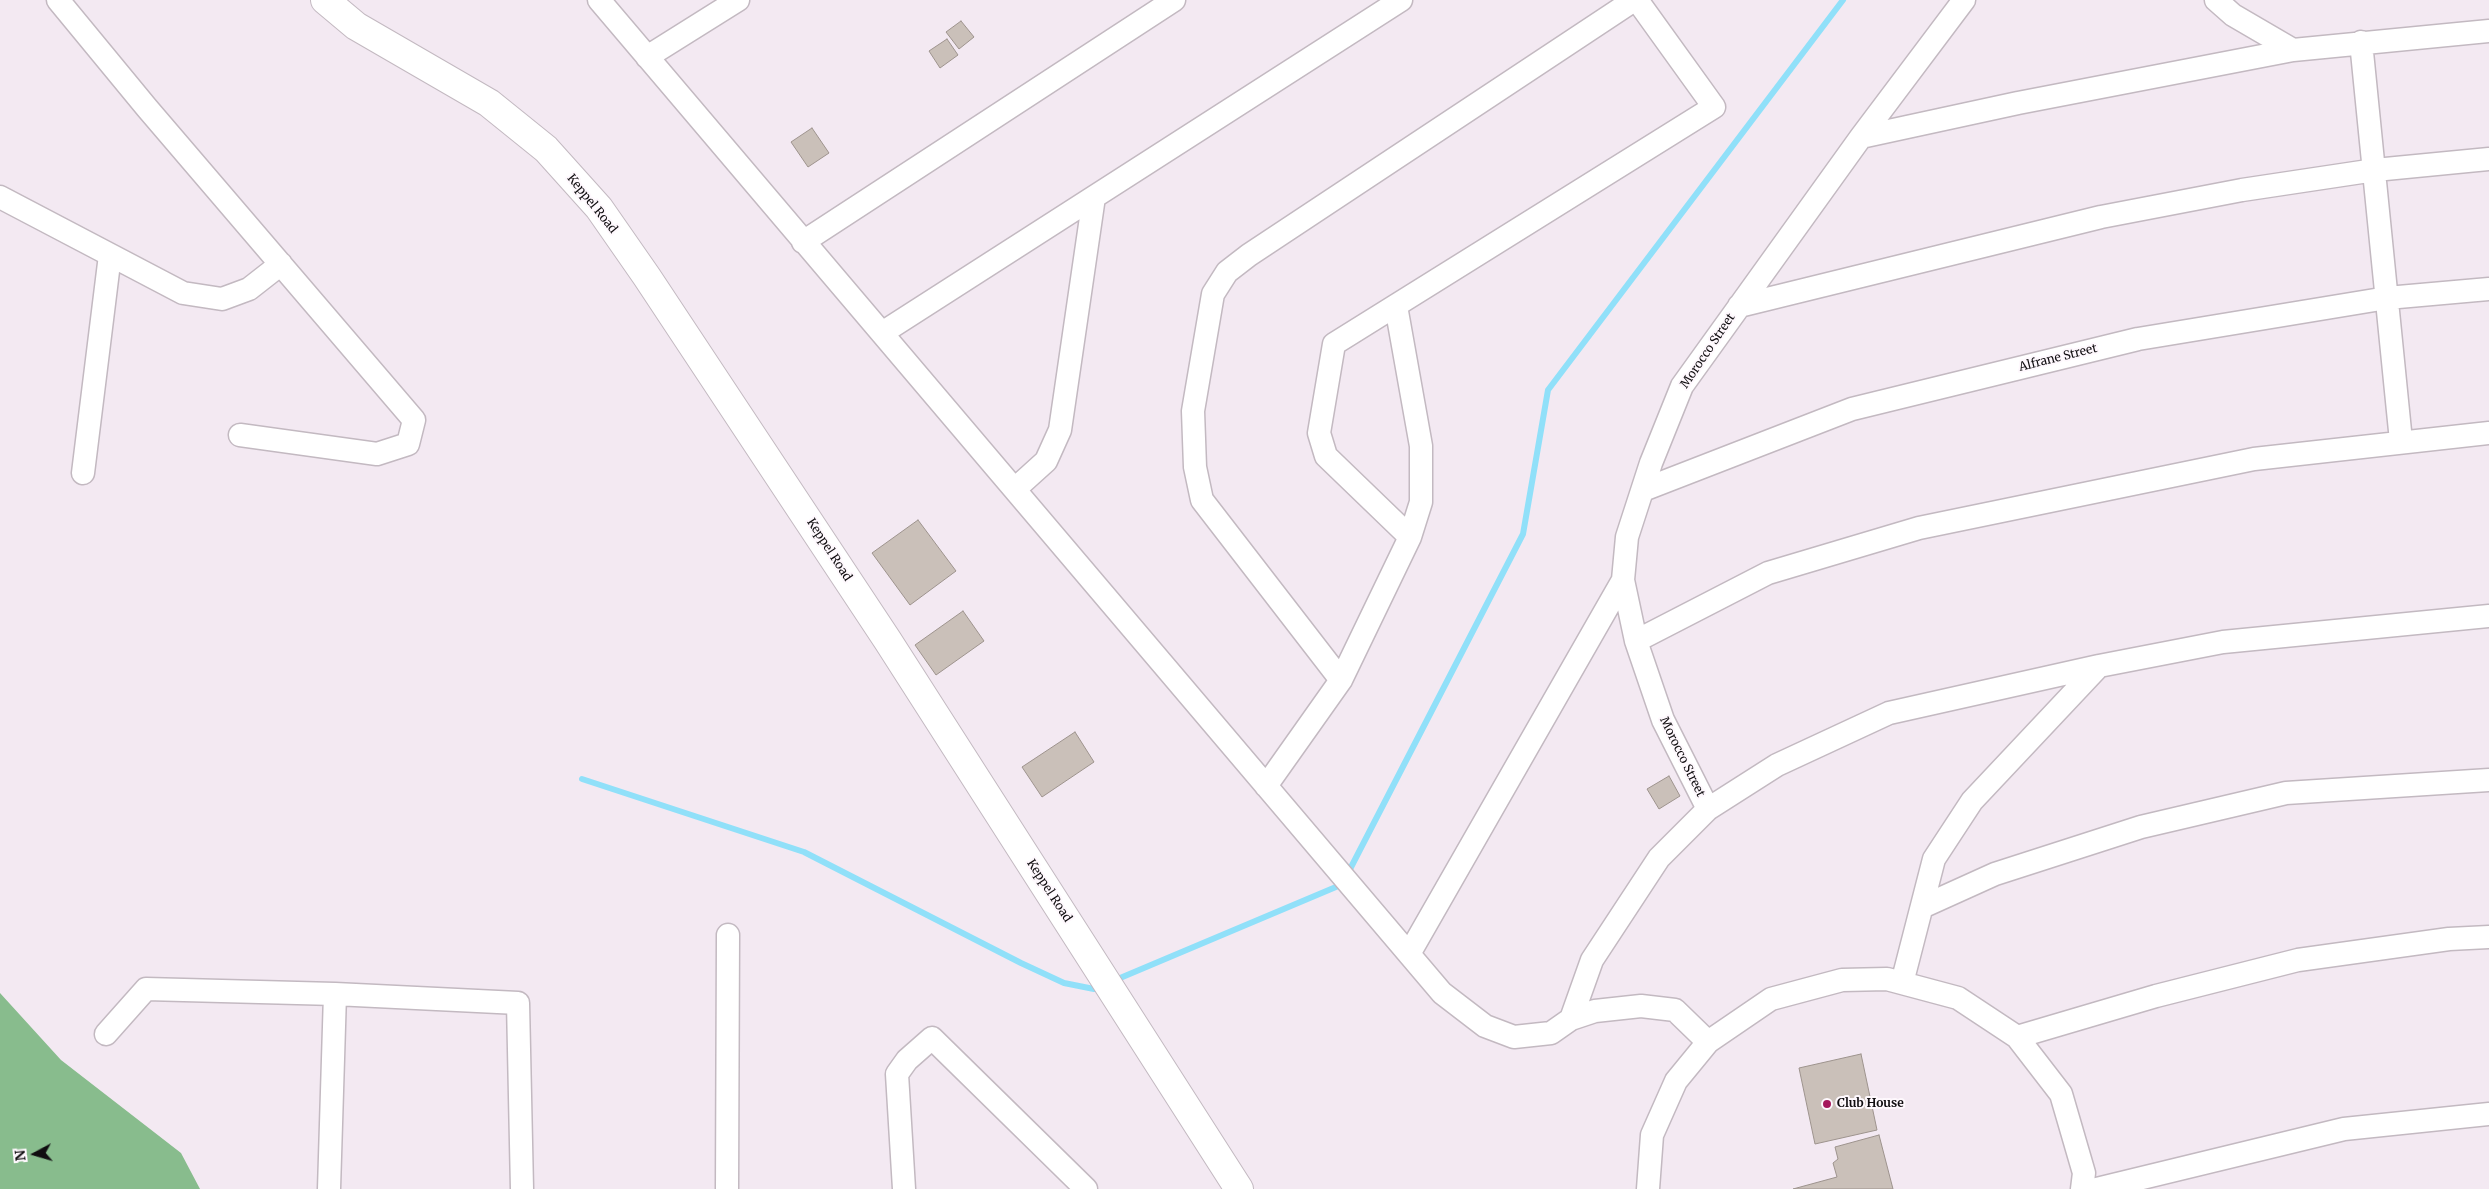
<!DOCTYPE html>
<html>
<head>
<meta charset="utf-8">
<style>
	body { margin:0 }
	#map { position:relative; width:2489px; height:1189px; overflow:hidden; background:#f3e9f2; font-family:Merriweather,serif }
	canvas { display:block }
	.north { position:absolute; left:10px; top:1129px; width:50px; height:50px; -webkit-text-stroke:4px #fef8fd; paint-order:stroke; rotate:264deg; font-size:14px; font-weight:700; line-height:20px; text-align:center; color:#100d10 }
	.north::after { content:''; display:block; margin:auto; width:18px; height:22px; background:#100d10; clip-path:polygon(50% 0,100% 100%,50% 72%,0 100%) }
</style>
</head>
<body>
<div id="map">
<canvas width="2489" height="1189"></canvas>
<div class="north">N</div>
</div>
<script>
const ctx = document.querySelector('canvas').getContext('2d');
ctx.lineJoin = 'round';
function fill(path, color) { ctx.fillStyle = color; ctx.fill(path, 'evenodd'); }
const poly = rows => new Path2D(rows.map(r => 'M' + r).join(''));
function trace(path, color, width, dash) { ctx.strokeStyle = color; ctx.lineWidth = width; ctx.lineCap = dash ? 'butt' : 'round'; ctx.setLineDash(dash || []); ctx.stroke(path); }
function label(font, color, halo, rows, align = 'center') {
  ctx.font = font + ' Merriweather,serif'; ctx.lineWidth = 4; ctx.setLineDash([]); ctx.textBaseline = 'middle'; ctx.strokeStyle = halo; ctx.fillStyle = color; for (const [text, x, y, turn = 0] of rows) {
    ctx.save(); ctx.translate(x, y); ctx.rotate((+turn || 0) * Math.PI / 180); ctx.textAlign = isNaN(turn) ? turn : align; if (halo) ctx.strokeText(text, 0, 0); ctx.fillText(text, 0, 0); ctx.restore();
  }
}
const forest = poly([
	[0,993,61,1060,181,1153,200,1189,0,1189]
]);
const stream = poly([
	[582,779,804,852,1021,963,1064,983,1094,989,1101,986],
	[1347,875,1523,534,1548,390,1843,0],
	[1113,981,1343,884]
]);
const building = poly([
	[961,21,974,37,959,49,946,32,961,21],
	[947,39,958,55,940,68,929,51,947,39],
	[812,128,829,153,808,167,791,142,812,128],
	[918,520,956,571,910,605,872,553,918,520],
	[963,611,984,641,936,675,915,645,963,611],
	[1075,732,1094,762,1042,797,1022,767,1075,732],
	[1669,776,1680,796,1659,809,1647,789,1669,776],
	[1861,1054,1877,1130,1815,1144,1799,1068,1861,1054],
	[1879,1135,1893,1189,1793,1189,1837,1177,1833,1163,1838,1159,1835,1147,1879,1135]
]);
const minor = poly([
	[58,0,147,108,414,420,408,444,377,454,240,435],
	[599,0,1442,993,1485,1026,1514,1037,1551,1033,1571,1019,1595,1011,1641,1006,1675,1010,1708,1042],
	[2216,0,2233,15,2293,50],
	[2361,42,2401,441],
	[647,57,738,0],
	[1861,137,2018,103,2293,50,2489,31],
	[0,197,183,293,222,299,249,289,281,264],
	[803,242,1174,0],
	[1739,306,2101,217,2242,190,2375,170,2489,159],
	[882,333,1401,0],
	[83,473,110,255],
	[1015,489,1046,461,1060,430,1094,197],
	[1643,490,1852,409,2138,339,2387,298,2489,289],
	[1410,537,1326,456,1319,433,1334,344,1714,107,1637,0],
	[1636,641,1768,573,1919,528,2254,459,2489,433],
	[1341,680,1202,500,1195,467,1193,411,1213,294,1227,272,1249,255,1634,0],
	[1266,786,1341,680,1410,537,1421,502,1421,446,1396,306],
	[1708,809,1663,720,1636,641,1623,580,1627,537,1651,463,1682,386,1861,137,1964,0],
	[1922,907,1995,874,2141,827,2286,793,2489,780],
	[1409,954,1623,580],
	[1902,983,1934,859,1972,801,2099,666],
	[1571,1019,1592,960,1659,858,1708,809,1777,765,1889,713,2099,666,2223,642,2489,616],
	[106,1034,146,989,335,994,518,1003,522,1189],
	[2017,1037,2156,996,2298,960,2449,939,2489,937],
	[329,1189,335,994],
	[727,1189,728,935],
	[904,1189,897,1074,907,1060,932,1038,1086,1189],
	[1648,1189,1652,1135,1676,1081,1708,1042,1771,999,1842,980,1887,979,1958,998,2017,1037,2061,1094,2084,1173,2082,1189],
	[2097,1189,2344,1129,2489,1114]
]);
const tertiary = poly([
	[325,0,356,26,489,103,546,149,599,208,647,277,888,641,1239,1189]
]);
const markers = [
	[1827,1104,5,"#a5175c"]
];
const streetNames = [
	["Keppel Road",592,204,51],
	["Morocco Street",1708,351,-56],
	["Alfrane Street",2058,358,-14],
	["Keppel Road",829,550,57],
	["Morocco Street",1682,757,64],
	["Keppel Road",1049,891,57]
];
const poiNames = [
	["Club House",1837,1104]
];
fill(forest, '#88bc8d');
trace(stream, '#90e0f9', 6);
fill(building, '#cac0b9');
trace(building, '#9d938d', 1);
trace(minor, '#c3b9c1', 25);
trace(tertiary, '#c3b9c1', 30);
trace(minor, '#fff', 22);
trace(tertiary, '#fff', 28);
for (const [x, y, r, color] of markers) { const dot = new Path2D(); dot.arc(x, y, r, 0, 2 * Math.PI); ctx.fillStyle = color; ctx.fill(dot); trace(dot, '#fef8fd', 2); }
label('12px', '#100d10', '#fef8fd', streetNames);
label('bold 12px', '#100d10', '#fef8fd', poiNames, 'left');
</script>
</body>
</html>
